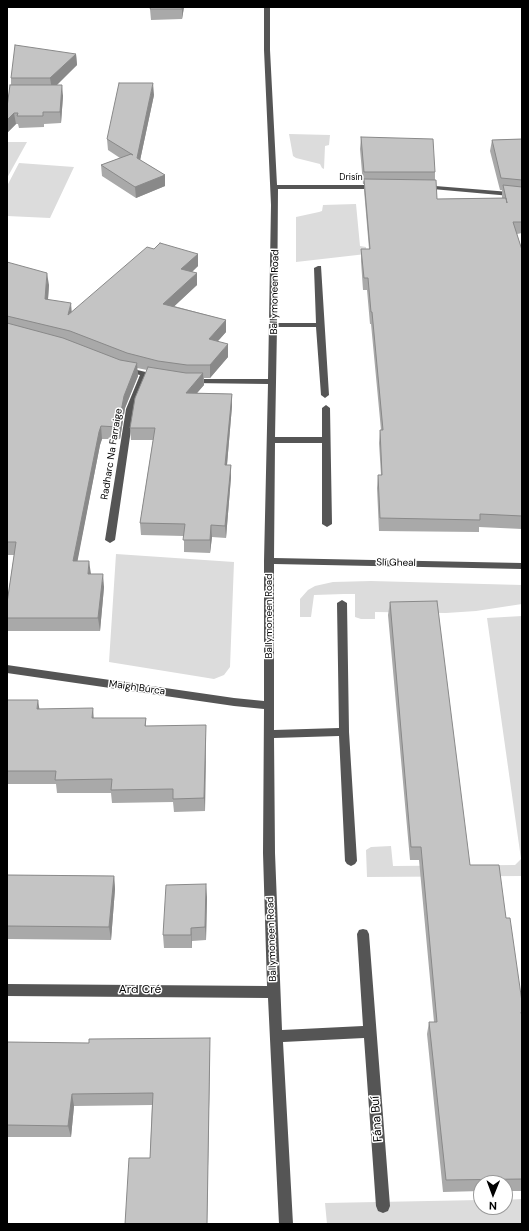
<!DOCTYPE html>
<html>
<head>
<meta charset="utf-8">
<style>
	body { margin:0 }
	#map { position:relative; width:529px; height:1231px; overflow:hidden; background:#fff; font-family:"DM Sans",sans-serif }
	canvas { display:block }
	.frame { position:absolute; inset:0; border:8px solid #000; pointer-events:none }
	.north { position:absolute; left:473px; top:1175px; width:40px; height:40px; box-sizing:border-box; background:#fff; border:1px solid #999; border-radius:50%; rotate:181deg; font-size:11px; font-weight:700; line-height:16px; text-align:center; color:#000 }
	.north::after { content:''; display:block; margin:auto; width:14px; height:18px; background:#000; clip-path:polygon(50% 0,100% 100%,50% 72%,0 100%) }
</style>
</head>
<body>
<div id="map">
<canvas width="529" height="1231"></canvas>
<div class="frame"></div>
<div class="north">N</div>
</div>
<script>
const ctx = document.querySelector('canvas').getContext('2d');
ctx.lineJoin = 'round';
function fill(path, color) { ctx.fillStyle = color; ctx.fill(path, 'evenodd'); }
const poly = rows => new Path2D(rows.map(r => 'M' + r).join(''));
function trace(path, color, width, dash) { ctx.strokeStyle = color; ctx.lineWidth = width; ctx.lineCap = dash ? 'butt' : 'round'; ctx.setLineDash(dash || []); ctx.stroke(path); }
function label(font, color, halo, rows, align = 'center') {
  ctx.font = font + ' "DM Sans",sans-serif'; ctx.lineWidth = 3; ctx.setLineDash([]); ctx.textBaseline = 'middle'; ctx.strokeStyle = halo; ctx.fillStyle = color; for (const [text, x, y, turn = 0] of rows) {
    ctx.save(); ctx.translate(x, y); ctx.rotate((+turn || 0) * Math.PI / 180); ctx.textAlign = isNaN(turn) ? turn : align; if (halo) ctx.strokeText(text, 0, 0); ctx.fillText(text, 0, 0); ctx.restore();
  }
}
const green = poly([
	[289,134,330,135,329,145,325,146,324,169,322,168,320,164,296,158,293,156],
	[7,142,27,142,7,178],
	[19,163,74,167,50,218,7,216,7,186],
	[356,204,360,246,366,247,366,254,296,262,296,217,319,212,322,211,323,205],
	[116,554,234,562,230,667,224,675,214,679,208,678,109,662],
	[371,581,522,585,522,604,476,611,446,613,375,612,375,619,361,619,355,617,355,594,344,594,314,595,311,617,300,617,300,599,308,590,315,586,333,582],
	[522,616,522,876,367,877,366,850,371,847,391,846,393,866,515,865,521,859,487,618],
	[522,1199,522,1224,327,1224,325,1203,481,1200,481,1207,505,1207,505,1200]
]);
const minor = poly([
	[264,7,270,7,270,50,277,185,377,185,380,187,377,189,278,189,277,323,316,323,314,268,318,266,321,266,329,395,325,398,321,395,316,327,277,327,275,437,322,437,322,408,326,405,330,408,332,524,327,527,322,524,322,443,275,443,274,558,522,563,522,569,274,564,274,730,339,728,337,603,342,600,347,603,349,732,357,861,355,864,351,866,347,864,345,861,339,736,274,738,275,853,282,1030,363,1026,357,934,359,930,363,929,367,930,369,934,390,1206,388,1211,383,1213,378,1211,376,1206,364,1038,283,1042,293,1224,279,1224,268,998,7,996,7,984,267,986,263,853,264,709,234,706,7,673,7,665,234,698,264,701,264,561,268,384,191,383,187,381,191,379,268,379,271,205,264,50,264,7],
	[423,185,522,193,522,197,421,188,420,187,423,185],
	[122,367,125,367,158,375,162,377,158,379,148,377,134,409,115,540,110,543,105,540,126,409,140,375,122,371,121,369,122,367]
]);
const wall = poly([
	[184,7,182,19,151,20,150,9],
	[76,54,77,65,56,85,63,96,61,123,44,124,44,127,19,128,18,124,16,124,7,133,7,107,11,85,11,78],
	[154,95,140,160,165,175,165,186,136,198,102,176,101,165,120,158,108,150,107,139],
	[361,137,435,172,435,180,437,199,502,198,502,190,500,190,490,151,492,140,522,139,522,233,517,234,522,250,522,529,479,527,479,532,379,531,377,488,378,475,381,475,379,443,380,430,381,430,371,324,370,324,367,290,363,290,361,261,361,249,369,249,364,190,364,184,363,184,360,149],
	[154,249,198,254,198,266,192,272,197,285,174,306,226,320,226,332,218,341,228,357,210,378,204,378,204,385,196,393,232,394,232,406,227,465,231,465,231,477,226,538,212,537,210,553,184,552,184,536,141,535,140,523,153,440,131,440,130,428,147,370,137,368,138,376,125,408,120,439,102,439,100,445,77,561,104,587,100,631,7,631,7,603,14,555,7,555,7,262,49,285,48,300,72,312],
	[390,602,470,865,506,918,522,1002,522,1191,505,1191,505,1183,481,1183,481,1191,443,1192,427,1034,429,1022,434,1022,419,860,410,860,388,615],
	[7,700,40,709,94,718,146,718,146,726,206,738,205,811,174,812,173,802,112,803,111,793,57,793,56,784,7,784],
	[7,875,114,876,115,889,111,940,7,939],
	[207,897,206,940,192,941,192,948,164,948,163,935],
	[7,1042,210,1051,207,1224,125,1224,150,1158,152,1105,74,1106,71,1137,7,1137]
]);
const shadedWall = poly([
	[182,7,184,7,182,19],
	[76,54,77,65,52,90,50,78],
	[153,83,154,95,138,170,137,158],
	[62,85,63,96,61,123,60,112],
	[14,113,16,124,7,133,7,120],
	[165,175,165,186,136,198,135,187],
	[198,254,198,266,182,281,181,269],
	[47,273,49,285,47,312,45,299],
	[197,273,197,285,164,316,163,304],
	[71,303,72,315,68,315],
	[226,320,226,332,209,351,209,339],
	[228,344,228,357,210,378,210,365],
	[137,363,138,376,125,408,120,439,118,427,124,396],
	[203,373,204,385,187,405,186,393],
	[232,394,232,406,226,476,225,465],
	[101,426,102,439,100,445,75,574,73,561,99,432],
	[231,465,231,477,226,538,225,526],
	[211,525,212,537,210,553,210,540],
	[89,561,91,574,89,587,88,574],
	[103,574,104,587,100,631,98,618],
	[38,700,40,713,37,709],
	[93,708,94,722,92,718],
	[206,725,206,738,205,811,204,798],
	[114,876,115,889,111,940,109,927],
	[206,884,207,897,206,940,205,927],
	[191,928,192,941,192,948,191,935],
	[210,1038,210,1051,207,1224],
	[72,1094,74,1106,71,1137,68,1126]
]);
const building = poly([
	[151,7,182,7,182,9,150,9,151,7],
	[15,45,76,54,50,78,11,78,15,45],
	[119,83,153,83,137,158,165,175,135,187,101,165,131,154,133,155,107,139,119,83],
	[10,85,62,85,60,112,43,112,43,116,17,116,18,113,14,113,7,120,7,107,10,85],
	[361,137,433,139,435,172,364,172,361,137],
	[522,139,522,180,501,178,492,140,522,139],
	[364,179,436,180,437,199,506,198,507,203,503,185,522,187,522,222,513,222,522,250,522,516,480,514,480,520,380,518,378,475,382,475,380,430,383,430,372,312,371,312,368,278,364,278,361,249,370,249,364,179],
	[160,243,198,254,181,269,197,273,163,304,226,320,209,339,228,344,210,365,187,365,158,361,127,353,70,331,7,316,7,262,47,273,45,299,71,303,68,315,147,247,154,249,160,243],
	[7,323,63,338,120,360,137,363,124,396,118,427,101,426,99,432,73,561,89,561,88,574,103,574,98,618,7,618,7,603,16,542,7,542,7,323],
	[148,367,186,373,203,373,186,393,232,394,225,465,231,465,225,526,211,525,210,540,183,540,185,524,140,523,155,428,130,428,135,398,148,367],
	[437,601,470,865,499,865,506,918,510,918,522,1002,522,1012,521,1012,522,1017,522,1179,446,1180,429,1022,437,1022,421,847,411,847,390,602,437,601],
	[7,700,38,700,37,709,93,708,92,718,146,718,145,726,206,725,204,798,173,799,173,789,111,790,112,779,55,780,56,771,7,771,7,700],
	[7,875,114,876,109,927,7,926,7,875],
	[206,884,205,927,191,928,191,935,163,935,166,885,206,884],
	[210,1038,207,1224,125,1224,129,1158,150,1158,153,1093,72,1094,68,1126,7,1125,7,1042,89,1043,89,1039,210,1038]
]);
const farStreetnames = [
	["Drisín",351,178]
];
const streetNames = [
	["Ballymoneen Road",275,292,-89],
	["Radharc Na Farraige",112,454,-81],
	["Slí Gheal",396,563,1],
	["Ballymoneen Road",269,616,-90],
	["Maigh Búrca",137,688,8],
	["Ballymoneen Road",272,939,-92]
];
const nearStreetnames = [
	["Ard Cré",140,990],
	["Fána Buí",377,1119,-94]
];
fill(green, '#dcdcdc');
fill(minor, '#555');
fill(wall, '#a9a9a9');
fill(shadedWall, '#898989');
fill(building, '#c4c4c4');
trace(building, '#898989', 1);
label('9px', '#000', '#fff', farStreetnames);
label('10px', '#000', '#fff', streetNames);
label('12px', '#000', '#fff', nearStreetnames);
</script>
</body>
</html>
